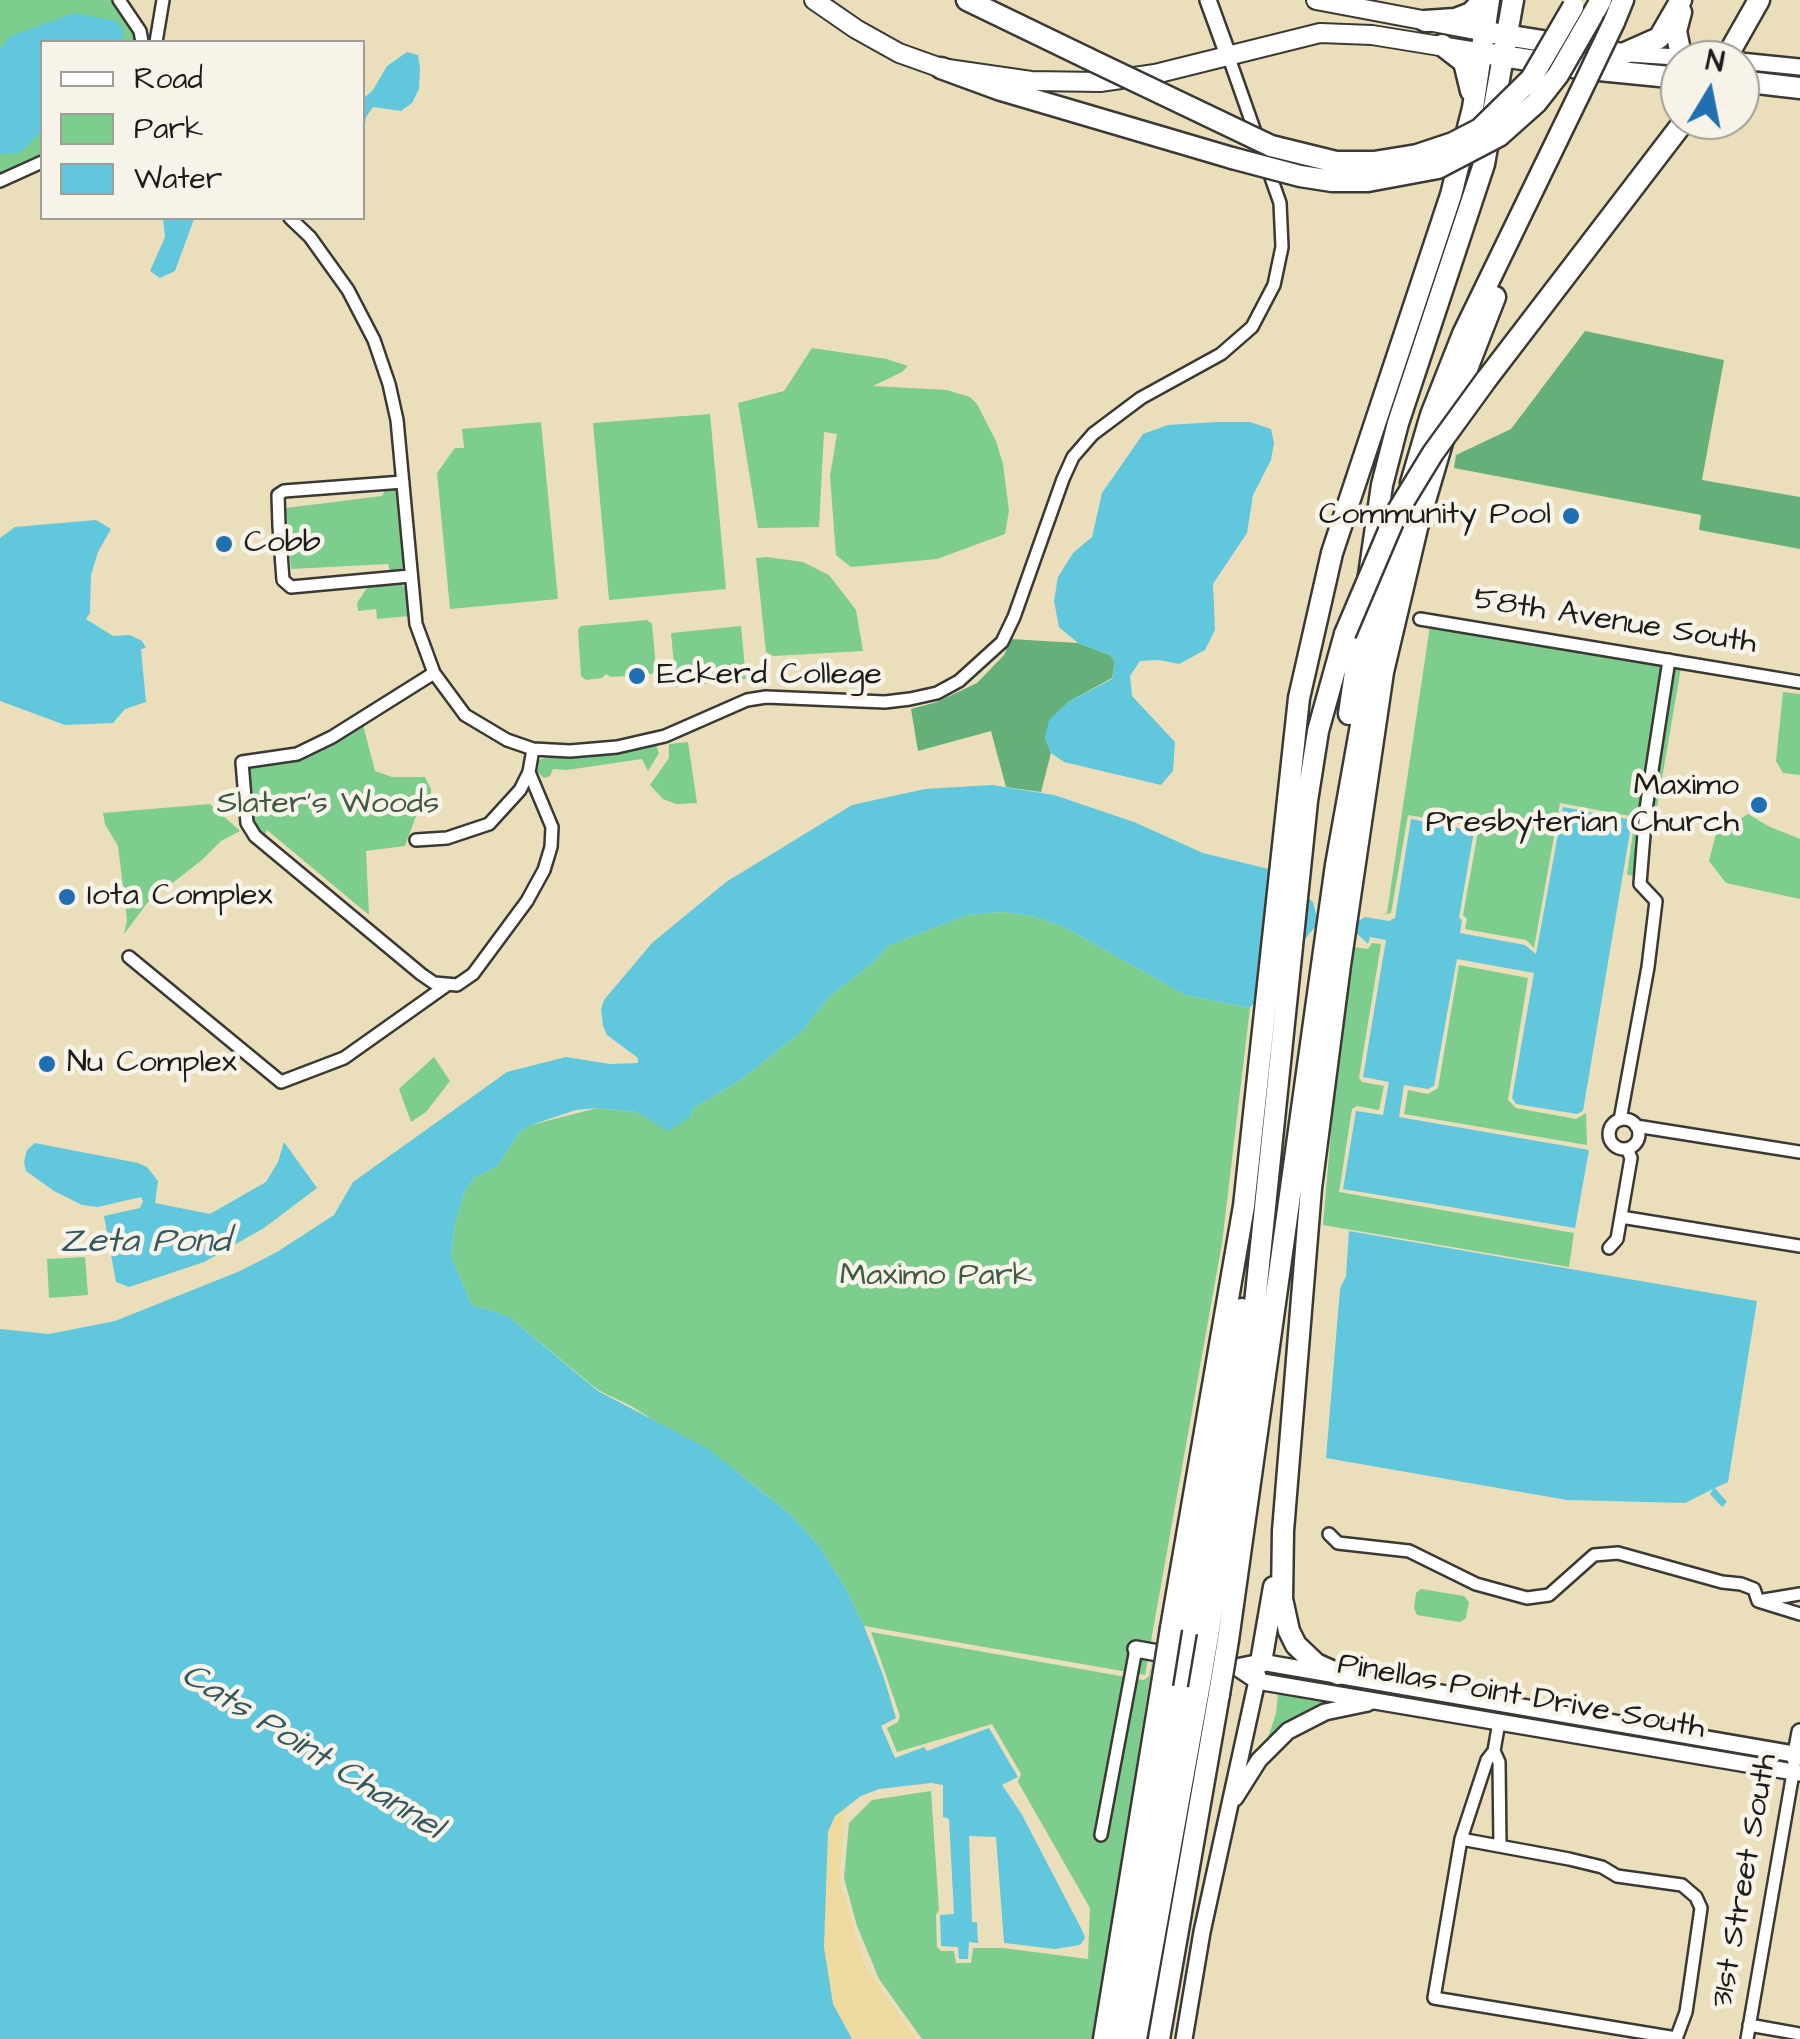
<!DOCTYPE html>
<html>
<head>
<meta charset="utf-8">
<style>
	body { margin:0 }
	#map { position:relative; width:1800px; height:2039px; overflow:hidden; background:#ebdfbb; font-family:"Architects Daughter",sans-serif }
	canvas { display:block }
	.legend { position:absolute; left:40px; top:40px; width:325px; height:180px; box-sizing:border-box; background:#f7f3e8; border:2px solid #9f9d96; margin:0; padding:12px 18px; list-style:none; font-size:30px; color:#1c1c1c }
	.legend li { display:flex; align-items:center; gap:20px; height:50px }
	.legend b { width:50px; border:2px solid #9f9d96 }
	.north { position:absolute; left:1660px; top:40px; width:100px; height:100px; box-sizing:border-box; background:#f7f3e8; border:2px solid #9f9d96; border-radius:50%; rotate:10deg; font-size:28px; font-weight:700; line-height:40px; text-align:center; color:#1c1c1c }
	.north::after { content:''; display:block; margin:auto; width:35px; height:45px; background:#1f6fb2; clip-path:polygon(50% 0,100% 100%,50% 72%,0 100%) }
</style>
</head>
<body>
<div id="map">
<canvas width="1800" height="2039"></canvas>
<ul class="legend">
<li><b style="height:12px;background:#fff"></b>Road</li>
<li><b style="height:28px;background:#7ccd8e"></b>Park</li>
<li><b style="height:28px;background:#60c7dd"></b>Water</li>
</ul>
<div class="north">N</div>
</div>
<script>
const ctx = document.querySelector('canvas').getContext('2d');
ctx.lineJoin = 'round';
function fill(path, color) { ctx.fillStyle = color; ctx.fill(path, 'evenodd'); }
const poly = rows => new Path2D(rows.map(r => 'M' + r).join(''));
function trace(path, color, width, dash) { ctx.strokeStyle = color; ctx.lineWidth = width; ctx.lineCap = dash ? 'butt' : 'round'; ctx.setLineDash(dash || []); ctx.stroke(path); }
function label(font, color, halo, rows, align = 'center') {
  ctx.font = font + ' "Architects Daughter",sans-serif'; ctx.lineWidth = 9; ctx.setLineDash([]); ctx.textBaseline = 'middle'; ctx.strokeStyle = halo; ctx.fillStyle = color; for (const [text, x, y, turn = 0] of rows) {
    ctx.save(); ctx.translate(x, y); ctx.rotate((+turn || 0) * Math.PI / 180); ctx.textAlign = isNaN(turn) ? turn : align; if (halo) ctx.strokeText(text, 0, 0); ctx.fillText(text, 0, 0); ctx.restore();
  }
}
const green = poly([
	[0,0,115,0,137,41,42,42,42,153,17,169,0,175],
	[812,348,887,359,908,366,902,372,873,386,947,390,970,397,977,404,996,441,1003,464,1009,511,1005,534,937,559,851,567,836,555,830,476,837,434,824,432,819,527,758,528,738,403,784,391],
	[710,414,726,589,609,600,593,423],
	[541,422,558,599,450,609,437,473,455,448,464,448,462,429],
	[387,486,399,493,405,564,400,571,391,573,388,564,291,569,286,508,382,496],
	[767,557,803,562,829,575,856,610,863,651,773,656,766,652,756,558],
	[401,584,408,591,410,616,377,619,376,609,358,611,357,603,369,585],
	[647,620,652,624,656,668,652,674,636,675,631,671,627,676,611,677,606,674,602,678,586,680,581,676,578,630,581,626],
	[741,626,746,679,676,687,671,633],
	[1430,626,1681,668,1645,877,1627,875,1635,817,1560,803,1534,948,1526,940,1465,929,1467,919,1463,915,1478,832,1475,826,1408,815,1391,913,1383,915,1387,913],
	[1783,692,1800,694,1800,775,1783,773,1776,761],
	[362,721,375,771,392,777,425,777,431,789,431,810,419,808,405,846,366,851,369,915,267,830,263,839,252,824,246,773,251,762,275,760],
	[688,742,697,803,676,804,663,799,650,785,669,758,669,744],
	[652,745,656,745,659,753,648,771,642,759,567,770,553,769,550,776,544,778,535,770,539,760,550,756,579,757],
	[210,804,240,831,221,841,202,860,148,902,124,934,127,920,118,846,105,824,103,813],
	[1748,814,1768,826,1800,839,1800,899,1726,883,1709,861,1716,834],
	[1004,912,1032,916,1062,926,1185,995,1250,1008,1222,1243,1145,1675,864,1626,843,1584,819,1546,790,1514,740,1474,631,1406,598,1390,508,1316,472,1305,451,1256,455,1224,465,1191,475,1177,497,1167,518,1134,531,1125,597,1108,637,1112,661,1125,678,1123,691,1116,692,1109,742,1079,802,1031,829,997,874,962,888,946,967,915],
	[1372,943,1381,944,1359,1078,1362,1082,1384,1086,1379,1110,1357,1106,1352,1109,1339,1192,1574,1233,1569,1267,1323,1225,1347,946,1368,949],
	[1459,965,1528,978,1508,1100,1516,1108,1576,1119,1586,1113,1587,1145,1404,1114,1408,1090,1428,1094,1438,1088],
	[434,1057,450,1081,426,1112,411,1122,399,1089],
	[85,1257,88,1295,49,1298,47,1259],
	[1421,1589,1464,1596,1469,1602,1466,1618,1460,1622,1417,1615,1414,1608,1416,1593],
	[871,1632,1126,1677,1095,1838,1104,1841,1136,1679,1144,1680,1149,1676,1153,1658,1093,2039,922,2039,879,1979,857,1926,844,1878,849,1823,872,1800,931,1791,939,1910,936,1915,937,1947,941,1951,954,1951,956,1963,971,1963,973,1948,1003,1948,1088,1959,1090,1908,1018,1782,1021,1774,992,1724,897,1752,887,1728,898,1722,900,1716],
	[1278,1693,1331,1701,1331,1703,1298,1716,1267,1740,1276,1714]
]);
const forest = poly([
	[1585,331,1724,360,1702,480,1800,497,1800,549,1699,530,1701,515,1454,468,1456,455,1511,429],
	[1011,639,1078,643,1110,655,1115,662,1112,678,1068,702,1045,738,1051,753,1041,792,1006,787,991,731,918,751,911,709,937,702,977,683,1004,655]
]);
const sand = poly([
	[846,1805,839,1879,864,1964,916,2039,852,2039,833,2004,824,1947,825,1871,828,1832,835,1816]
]);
const water = poly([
	[74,13,116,21,123,29,123,42,42,42,42,131,20,153,0,154,0,49,11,36],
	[407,52,418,55,420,68,419,89,412,103,401,111,373,107,366,117,363,138,363,99,373,90,387,66],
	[163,218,194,219,175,271,160,278,150,271,165,237],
	[1217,422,1250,422,1271,429,1274,443,1271,460,1253,495,1247,533,1213,584,1215,630,1205,650,1179,664,1159,660,1140,661,1130,676,1132,696,1175,742,1173,771,1161,785,1064,762,1051,753,1045,738,1049,720,1068,702,1112,679,1115,662,1110,655,1078,643,1059,627,1054,601,1058,577,1073,553,1092,537,1102,493,1143,434,1168,425],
	[96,520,111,529,98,552,91,575,90,613,86,619,113,636,130,635,142,641,146,648,141,649,146,702,125,709,113,723,65,725,0,701,0,538,15,527],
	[992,785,1054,795,1134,822,1203,853,1273,870,1313,902,1316,914,1357,922,1365,917,1389,921,1395,918,1411,819,1474,831,1459,918,1462,920,1460,933,1525,945,1536,954,1563,807,1632,820,1583,1111,1577,1114,1516,1104,1512,1098,1534,973,1457,959,1434,1086,1428,1089,1404,1085,1399,1117,1589,1150,1575,1228,1343,1189,1356,1111,1383,1115,1389,1082,1363,1077,1386,940,1370,937,1368,944,1356,933,1314,928,1250,1008,1185,995,1062,926,1032,916,1004,912,967,915,888,946,874,962,829,997,802,1031,742,1079,692,1109,691,1116,668,1131,637,1112,597,1108,576,1110,531,1125,518,1134,497,1167,475,1177,465,1191,455,1224,451,1256,472,1305,508,1316,598,1391,707,1448,790,1514,819,1546,843,1584,864,1626,883,1675,896,1718,881,1726,895,1758,924,1747,927,1751,989,1728,1018,1777,1002,1785,1021,1813,1082,1930,1085,1938,1080,1945,1055,1949,1004,1943,996,1837,969,1836,972,1922,977,1922,978,1943,969,1942,968,1959,959,1959,958,1947,941,1946,940,1915,954,1914,949,1819,943,1817,943,1785,931,1783,879,1789,861,1796,835,1816,828,1832,824,1947,833,2004,852,2039,0,2039,0,1329,49,1334,115,1321,240,1271,277,1252,334,1215,353,1182,507,1072,566,1057,610,1064,638,1063,638,1058,607,1035,603,1026,601,1009,604,1000,652,943,726,882,852,805,925,789],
	[284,1142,317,1188,264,1228,204,1262,129,1287,116,1282,104,1216,140,1208,143,1201,141,1197,98,1207,82,1205,54,1191,26,1171,24,1162,27,1150,35,1143,138,1163,147,1167,158,1181,155,1203,210,1214,266,1182,278,1162],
	[1349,1231,1757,1301,1728,1482,1715,1488,1727,1502,1722,1507,1710,1494,1713,1489,1685,1503,1567,1500,1326,1458,1340,1289,1346,1276]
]);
const street = poly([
	[119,0,140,31,142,42],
	[156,42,163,0],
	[0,181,42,162],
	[290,218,310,237,348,290,374,340,389,384,397,420,416,624,434,673,465,715,507,740,533,749,570,751,617,747,665,736,747,700,766,697,885,702,910,699,937,693,959,681,1002,642,1014,617,1063,479,1073,457,1093,434,1141,398,1221,354,1252,327,1274,285,1282,247,1280,203,1228,55],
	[403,482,284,491,278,495,279,526,283,580,291,587,410,576],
	[1420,619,1800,682],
	[434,673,332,737,297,754,242,762,247,823,255,836,421,974,434,983,457,985,473,974,493,947,527,901,544,870,551,847,552,827,529,772],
	[416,840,447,838,489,824,520,790,529,772,533,749],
	[129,957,281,1082,344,1058,447,985],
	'1609 1134a15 15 0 1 1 30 0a15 15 0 1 1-30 0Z',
	[1620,1120,1648,967,1656,901,1640,884,1646,809,1669,660],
	[1636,1126,1800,1152],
	[1621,1217,1800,1246],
	[1609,1248,1617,1239,1631,1158,1627,1149],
	[1329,1534,1338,1543,1409,1551,1476,1584,1527,1598,1549,1595,1594,1555,1618,1553,1722,1582,1741,1584,1754,1589,1758,1601,1800,1614],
	[1758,1601,1800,1594],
	[1499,1722,1494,1751,1487,1760,1461,1839,1434,1998,1676,2038],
	[1494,1751,1499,1762,1500,1846],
	[1101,1835,1136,1649],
	[1461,1839,1569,1859,1602,1867,1617,1876,1682,1885,1696,1897,1701,1908,1690,1985,1686,2012,1676,2039],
	[1749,2025,1800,2034],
	[1747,2039,1793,1773]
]);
const secondary = poly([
	[1208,0,1228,55],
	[1629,54,1724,60],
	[1740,61,1800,67],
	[1136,1649,1236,1667,1261,1662,1800,1755],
	[1236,1667,1257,1681,1800,1773],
	[1795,1759,1800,1732],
	[1235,1798,1259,1760,1288,1731,1325,1712,1368,1703],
	[1184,2039,1202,1932,1258,1676]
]);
const primary = poly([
	[814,0,856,29,899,53,941,68,1031,81,1100,82,1155,74,1320,33,1372,35,1483,53],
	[1316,0,1486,32]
]);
const highway = poly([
	[967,0,1087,58],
	[1681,12,1676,31,1682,60],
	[1592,16,1601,0],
	[1425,21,1455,19,1471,13,1483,0],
	[1614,22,1623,0],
	[1493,33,1623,54,1659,38,1681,0],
	[1442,45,1464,62,1471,91],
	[1490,54,1579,68,1680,78],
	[1725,60,1759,0],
	[941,68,1001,90,1232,158],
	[1740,81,1800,88],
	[1486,380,1685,120],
	[1411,483,1431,415,1463,334,1579,95],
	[1349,714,1382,485,1398,423,1484,164,1513,0],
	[1171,1628,1244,1206,1299,698,1332,553,1451,195,1473,108,1489,0],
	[1208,1636,1248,1371,1307,801,1318,731,1345,634],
	[1228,1640,1336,865,1387,580,1404,511],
	[1261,1662,1274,1587],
	[1338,1674,1316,1664,1296,1645,1289,1631,1282,1599,1283,1531,1311,1188,1340,965,1383,672,1417,528,1454,402,1495,297],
	[1104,2039,1162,1684],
	[1121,2039,1242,1309],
	[1136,2039,1199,1689],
	[1159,2039,1219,1694]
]);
const highwayBridge = poly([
	[1087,58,1271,146,1336,162,1374,162,1417,155,1453,143,1480,129,1531,79,1573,7],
	[1579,95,1614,22],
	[1232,158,1300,176,1332,181,1368,181,1438,168,1499,136,1536,103,1558,75,1592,16],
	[1345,634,1397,512,1433,453,1486,380],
	[1162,1684,1171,1628],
	[1199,1689,1208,1636],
	[1219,1694,1228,1640]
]);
const markers = [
	[1571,516,10,"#1f6fb2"],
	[224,544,10,"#1f6fb2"],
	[637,676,10,"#1f6fb2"],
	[1759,805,10,"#1f6fb2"],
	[67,897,10,"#1f6fb2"],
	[47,1064,10,"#1f6fb2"]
];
const poiNames = [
	["Community Pool",1551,516,"right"],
	["Cobb",244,544],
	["Eckerd College",657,676],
	["Maximo",1739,787,"right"],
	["Presbyterian Church",1739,824,"right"],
	["Iota Complex",87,897],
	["Nu Complex",67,1064]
];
const streetNames = [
	["58th Avenue South",1615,623,9],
	["Pinellas Point Drive South",1521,1698,10],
	["31st Street South",1746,1881,-80]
];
const parkNames = [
	["Slater's Woods",328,805],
	["Maximo Park",936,1277]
];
const waterNames = [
	["Zeta Pond",145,1244],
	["Cats Point Channel",311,1753,32]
];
fill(green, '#7ccd8e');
fill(forest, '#65b079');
fill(sand, '#eeda9e');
fill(water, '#60c7dd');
trace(street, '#3b3934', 16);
trace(secondary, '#3b3934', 20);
trace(primary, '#3b3934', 22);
trace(highway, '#3b3934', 25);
trace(street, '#fff', 11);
trace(secondary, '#fff', 15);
trace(primary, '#fff', 18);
trace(highway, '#fff', 20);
trace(highwayBridge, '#3b3934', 25, []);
trace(highwayBridge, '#fff', 20);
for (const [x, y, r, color] of markers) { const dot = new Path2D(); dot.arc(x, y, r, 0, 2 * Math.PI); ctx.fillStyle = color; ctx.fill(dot); trace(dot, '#f7f3e8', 4); }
label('32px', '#1c1c1c', '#f7f3e8', poiNames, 'left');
label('32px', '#1c1c1c', '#f7f3e8', streetNames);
label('32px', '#3e5a44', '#f7f3e8', parkNames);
label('italic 35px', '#345860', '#f7f3e8', waterNames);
</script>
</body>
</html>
